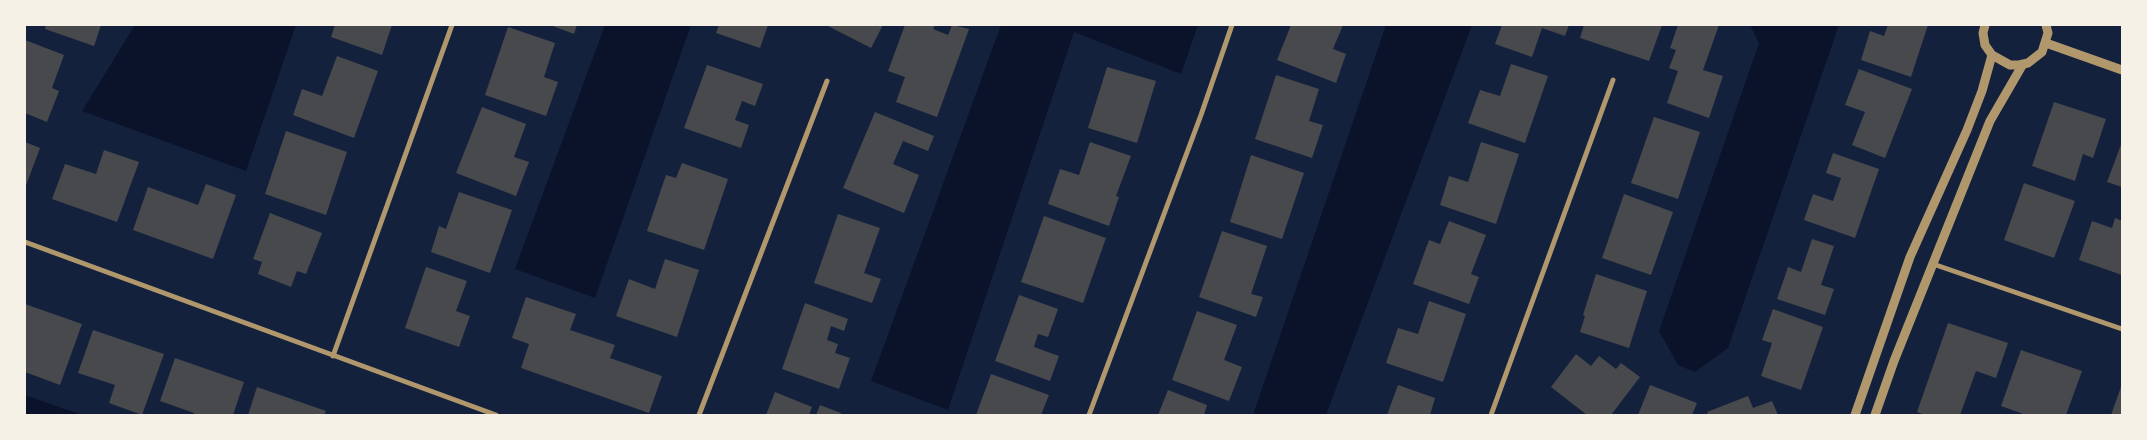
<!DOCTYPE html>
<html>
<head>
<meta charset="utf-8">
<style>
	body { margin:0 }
	#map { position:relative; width:2147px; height:440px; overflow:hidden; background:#14213d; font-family:"Playfair Display",serif }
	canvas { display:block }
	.frame { position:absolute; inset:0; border:26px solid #f6f1e7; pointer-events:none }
</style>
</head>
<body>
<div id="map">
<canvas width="2147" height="440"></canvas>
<div class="frame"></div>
</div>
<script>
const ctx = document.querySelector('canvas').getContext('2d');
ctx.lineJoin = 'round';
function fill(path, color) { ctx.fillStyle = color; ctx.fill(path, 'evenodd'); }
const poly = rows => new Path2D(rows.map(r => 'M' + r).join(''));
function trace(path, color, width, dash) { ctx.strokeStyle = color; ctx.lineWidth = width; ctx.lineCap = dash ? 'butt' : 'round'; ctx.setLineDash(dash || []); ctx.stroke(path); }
const water = poly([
	[135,25,296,25,246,171,82,111],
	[605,25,691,25,595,298,515,269],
	[1001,25,1198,25,1181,74,1074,32,948,410,871,381],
	[1386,25,1472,25,1326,415,1253,415],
	[1750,25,1839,25,1728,348,1695,372,1678,365,1659,331,1759,43],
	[25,395,82,415,25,415]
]);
const building = poly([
	[46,25,101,25,94,46,45,29],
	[335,25,392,25,382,55,331,37],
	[550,25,577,25,574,34],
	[719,25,768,25,760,48,716,33],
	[826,25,883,25,871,48],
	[905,25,935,25,933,29,948,35,952,25,969,29,937,117,896,102,905,77,888,71],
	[1291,25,1343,25,1333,49,1346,54,1336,83,1277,60],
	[1502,25,1569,25,1565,36,1542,28,1532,57,1495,44],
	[1584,25,1662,25,1649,61,1580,38],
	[1678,25,1719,25,1703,70,1723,76,1709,118,1667,103,1678,71,1669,68,1676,50,1670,48],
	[1888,25,1928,25,1911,77,1861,60,1870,31,1884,36],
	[508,27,555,43,544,77,558,82,546,116,485,95],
	[25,40,64,55,52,88,59,91,47,122,25,113],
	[337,56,378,71,354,138,293,115,302,89,322,96],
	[1511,64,1548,76,1525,143,1468,123,1480,90,1500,96],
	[707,65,763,84,755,106,742,101,735,120,749,125,741,148,684,128],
	[1107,67,1156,81,1137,143,1088,128],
	[1859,69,1912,89,1885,158,1852,145,1865,112,1845,105],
	[1276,75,1319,89,1309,121,1323,125,1312,158,1255,139],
	[2054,102,2106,119,2093,158,2083,154,2075,181,2032,166],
	[482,107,526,124,514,157,529,162,516,196,456,173],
	[875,112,934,136,928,151,903,141,893,164,919,175,904,213,843,188],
	[1654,117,1700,132,1678,199,1631,183],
	[286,131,347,152,326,215,265,194],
	[25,142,40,148,25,188],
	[1090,142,1131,156,1116,196,1119,197,1109,226,1048,204,1060,169,1079,175],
	[1481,142,1519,154,1496,224,1440,205,1449,176,1468,182],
	[2122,142,2122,187,2107,182],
	[104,150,139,162,117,222,52,199,65,164,96,174],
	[1833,153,1879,169,1855,238,1804,220,1813,194,1833,201,1841,178,1826,173],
	[1251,155,1304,173,1282,239,1230,222],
	[682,163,728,179,704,250,647,231,666,175,676,178],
	[2024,183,2075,201,2054,258,2004,240],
	[206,184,236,195,213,259,133,230,148,187,198,205],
	[459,192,512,210,490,273,431,252,439,226,446,229],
	[1624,194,1673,212,1651,275,1602,258],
	[270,213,322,233,306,274,297,271,291,287,258,274,262,262,253,259],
	[838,214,880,228,864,273,881,279,872,303,814,283],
	[1044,216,1106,238,1083,303,1021,282],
	[2115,218,2122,221,2122,275,2079,260,2092,221,2112,228],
	[1449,221,1486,235,1471,274,1479,277,1469,304,1413,284,1429,240,1440,244],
	[1222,231,1267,246,1251,294,1263,297,1256,317,1199,297],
	[1812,239,1834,246,1821,285,1834,289,1825,315,1777,299,1788,267,1801,272],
	[665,259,699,270,677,337,616,316,629,279,655,289],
	[426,267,467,281,456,311,470,316,459,347,405,328],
	[1596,274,1647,291,1629,348,1580,332,1585,316,1583,315],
	[1019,295,1058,309,1048,337,1038,334,1034,347,1059,356,1050,381,995,361],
	[526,297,576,314,570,330,615,345,610,358,662,376,649,413,521,368,529,344,512,338],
	[1429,301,1466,314,1443,382,1386,363,1398,328,1418,334],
	[805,303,848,319,844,331,831,326,827,340,838,344,835,353,850,358,839,389,782,369],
	[25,304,82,324,60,385,25,372],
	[1773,309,1823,327,1801,390,1761,376,1772,343,1762,340],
	[1197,311,1237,325,1224,360,1242,367,1229,401,1172,380],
	[1948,323,2008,343,1996,378,1976,371,1960,415,1925,415,1917,412],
	[93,330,164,354,142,415,109,403,115,385,78,373],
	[2021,350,2082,371,2066,415,2026,415,2001,406],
	[1576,354,1591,366,1599,356,1616,369,1621,363,1640,377,1611,415,1587,415,1551,387],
	[175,358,244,382,233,415,193,415,194,413,160,401],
	[991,374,1049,395,1041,415,976,415],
	[1398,385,1435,398,1430,415,1387,415],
	[1650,385,1697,403,1692,415,1638,415],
	[2122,385,2122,415,2111,415,2122,384],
	[257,387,326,411,324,415,248,415],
	[1168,390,1207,405,1204,415,1158,415],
	[775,392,812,407,809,415,766,415],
	[1748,396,1753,408,1772,401,1778,415,1708,415,1707,412],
	[820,405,841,413,840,415,816,415]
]);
const minor = poly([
	[25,242,496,415],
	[1933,264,2122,329],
	[333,356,452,25],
	[699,415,827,81],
	[1089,415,1201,115,1232,25],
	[1491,415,1613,80]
]);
const tertiary = poly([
	[1985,25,1983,33,1985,45,1992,55,2010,65,2019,65,2028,63,2042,52,2048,33,2046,25],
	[2046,43,2122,70],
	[1855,415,1910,257,1967,130,1982,91,1992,55],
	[1875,415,1894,361,1990,121,2023,64]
]);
fill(water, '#0b132b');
fill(building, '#48494c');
trace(minor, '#b1986c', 5);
trace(tertiary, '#b1986c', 9);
</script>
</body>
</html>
